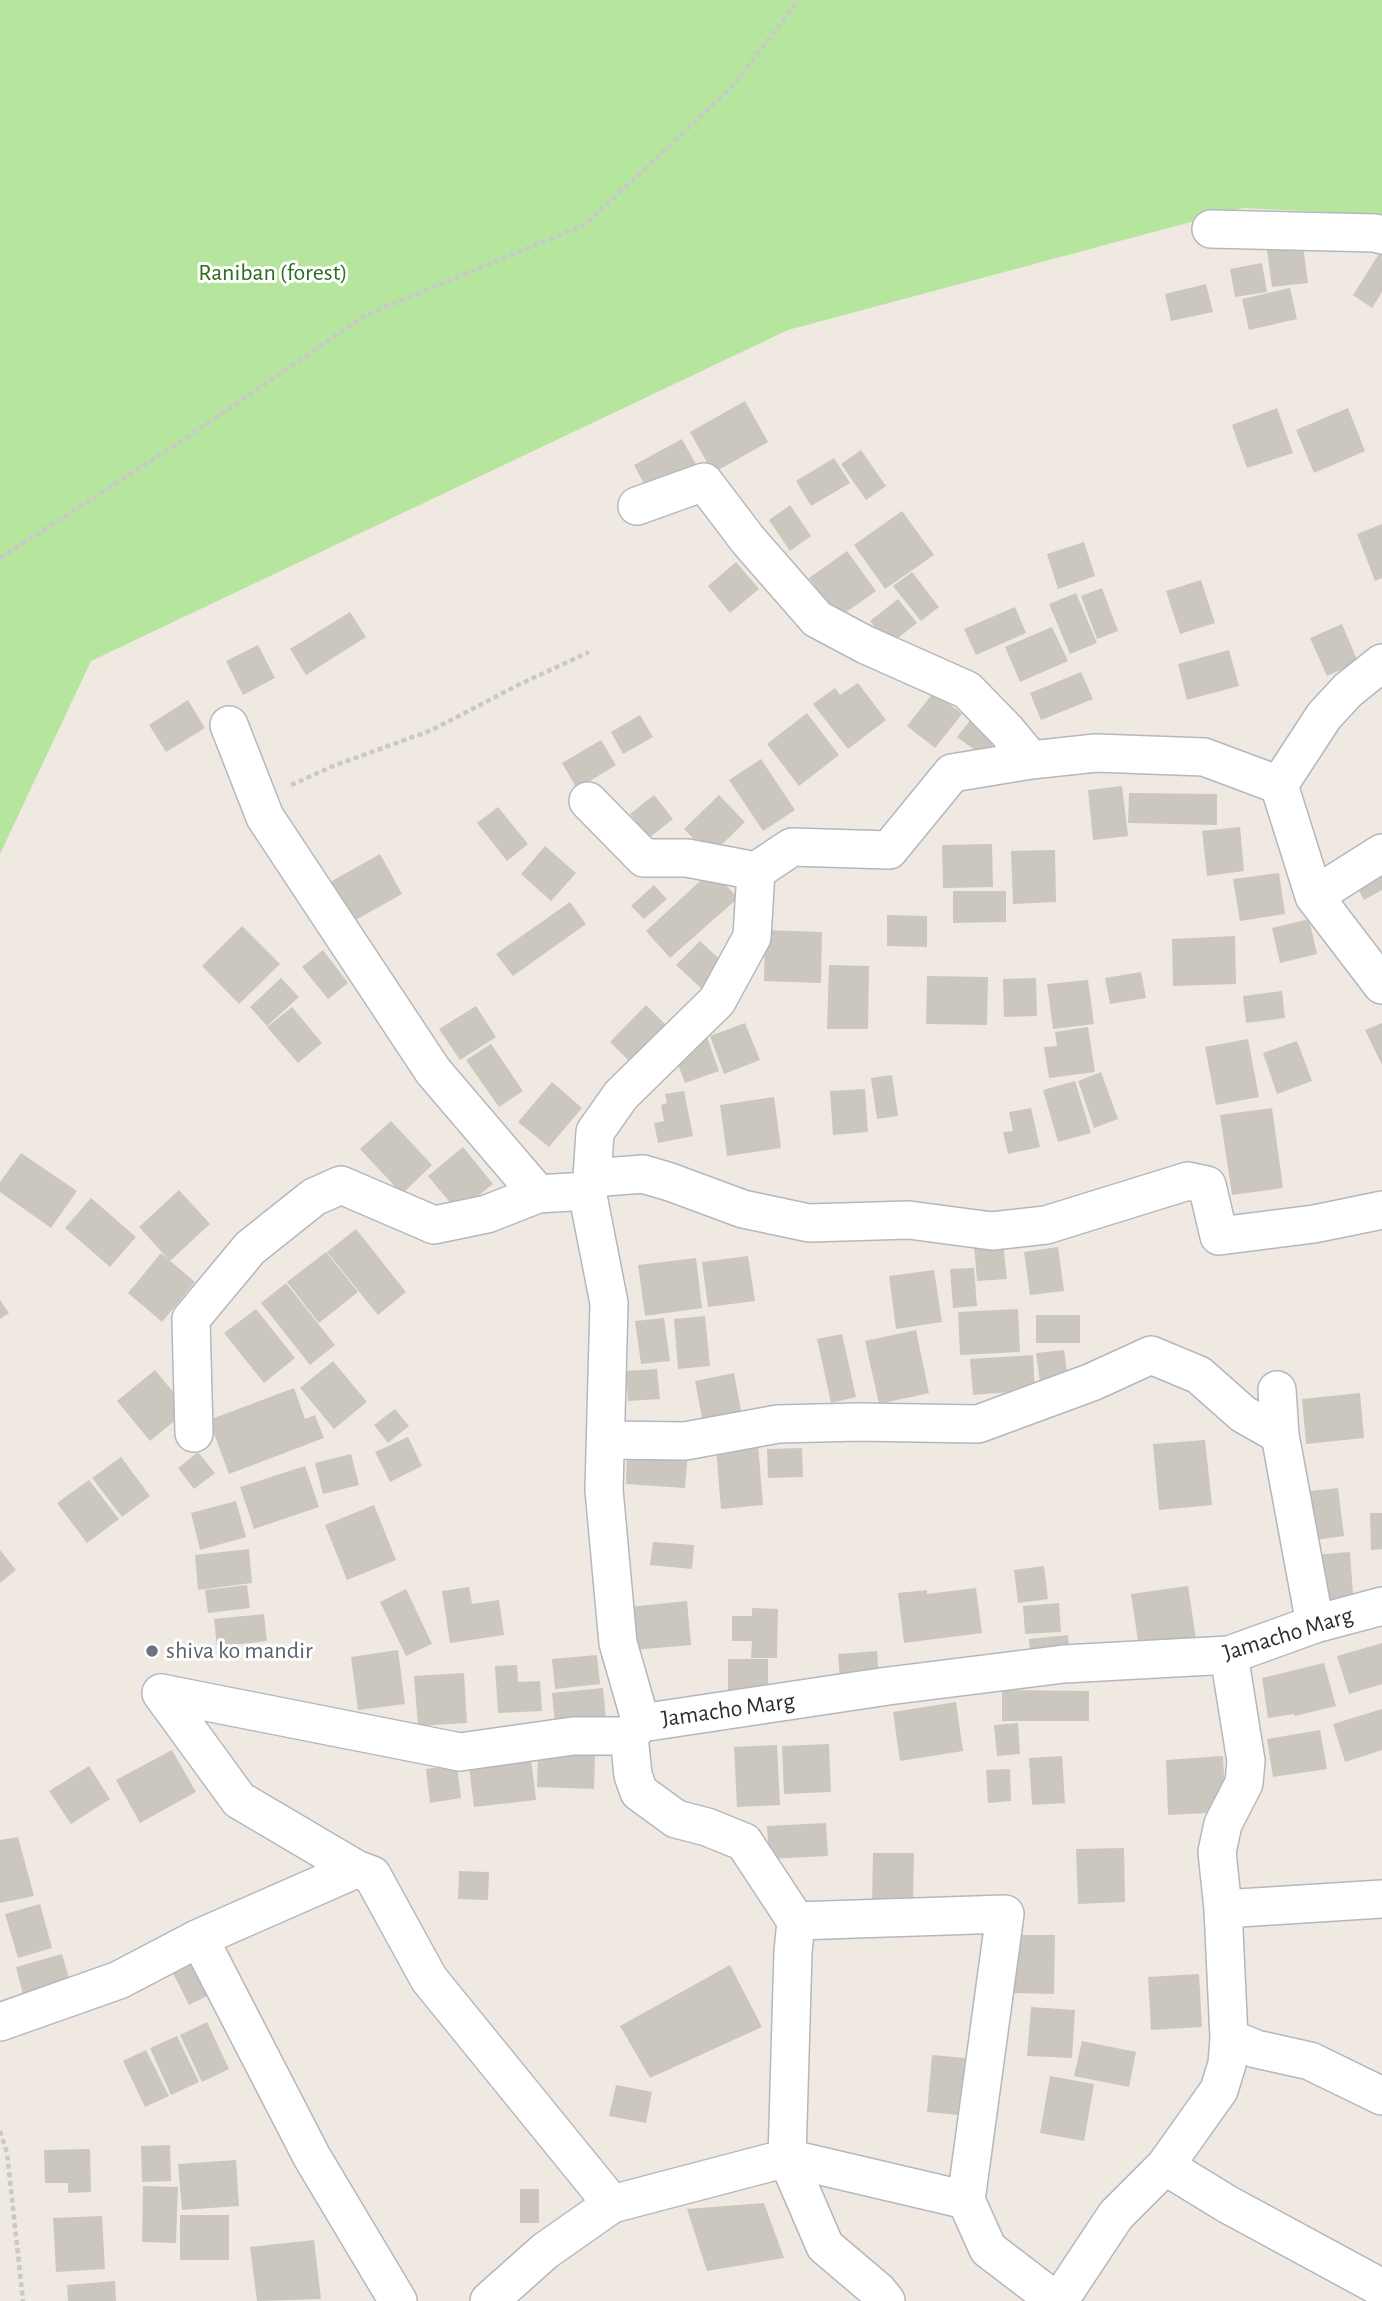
<!DOCTYPE html>
<html>
<head>
<meta charset="utf-8">
<style>
	body { margin:0 }
	canvas { display:block; background:#efe9e1 }
</style>
</head>
<body>
<canvas width="1382" height="2301"></canvas>
<script>
const ctx = document.querySelector('canvas').getContext('2d');
ctx.lineJoin = 'round';
function fill(path, color) { ctx.fillStyle = color; ctx.fill(path, 'evenodd'); }
const poly = rows => new Path2D(rows.map(r => 'M' + r).join(''));
function trace(path, color, width, dash) { ctx.strokeStyle = color; ctx.lineWidth = width; ctx.lineCap = dash ? 'butt' : 'round'; ctx.setLineDash(dash || []); ctx.stroke(path); }
function label(font, color, halo, rows, align = 'center') {
  ctx.font = font + ' "Alegreya Sans",sans-serif'; ctx.lineWidth = 6; ctx.setLineDash([]); ctx.textBaseline = 'middle'; ctx.strokeStyle = halo; ctx.fillStyle = color; for (const [text, x, y, turn = 0] of rows) {
    ctx.save(); ctx.translate(x, y); ctx.rotate((+turn || 0) * Math.PI / 180); ctx.textAlign = isNaN(turn) ? turn : align; if (halo) ctx.strokeText(text, 0, 0); ctx.fillText(text, 0, 0); ctx.restore();
  }
}
const green = poly([
	[0,0,1382,0,1382,215,1243,208,788,330,91,661,0,854]
]);
const building = poly([
	[1303,245,1308,283,1272,287,1267,250],
	[1382,249,1382,292,1372,308,1353,295],
	[1262,263,1267,292,1235,297,1230,269],
	[1206,284,1213,312,1171,321,1165,294],
	[1290,288,1297,319,1249,330,1242,299],
	[745,401,768,442,713,473,690,432],
	[1277,408,1293,453,1247,468,1232,425],
	[1348,408,1365,451,1314,473,1296,430],
	[682,439,698,468,650,495,634,465],
	[861,450,886,486,866,500,841,464],
	[834,458,850,483,811,506,796,481],
	[790,505,811,536,790,551,769,520],
	[902,511,934,555,885,589,854,545],
	[1382,524,1382,578,1375,581,1357,534],
	[1084,542,1095,576,1058,589,1047,554],
	[847,551,876,591,838,618,809,578],
	[736,562,759,589,730,613,708,586],
	[912,572,939,607,921,621,893,586],
	[1201,580,1215,623,1180,634,1166,591],
	[1102,588,1118,631,1097,639,1081,596],
	[1076,593,1097,643,1070,654,1049,604],
	[898,599,917,623,889,645,870,621],
	[1015,607,1026,633,976,655,964,629],
	[350,612,366,637,306,675,290,649],
	[1342,624,1358,662,1327,676,1310,638],
	[1052,627,1068,661,1020,682,1005,647],
	[258,645,275,678,243,695,226,661],
	[1229,650,1239,686,1187,700,1178,664],
	[1081,672,1093,699,1041,720,1030,693],
	[858,683,886,720,848,749,813,704,835,688,840,695],
	[934,692,962,714,935,748,907,726],
	[188,700,205,728,166,752,149,725],
	[807,713,839,755,799,786,767,744],
	[640,715,653,737,623,754,611,732],
	[972,718,998,738,983,756,957,737],
	[601,740,616,765,577,789,562,763],
	[761,759,795,810,763,831,729,780],
	[1122,786,1128,836,1093,840,1088,790],
	[1129,793,1217,794,1217,825,1128,823],
	[654,795,673,819,649,838,630,814],
	[719,795,745,822,710,856,684,829],
	[498,807,528,844,507,861,477,823],
	[1240,827,1244,871,1207,876,1202,831],
	[992,844,993,887,943,888,942,845],
	[545,846,576,873,551,901,521,874],
	[1055,850,1056,902,1013,904,1011,851],
	[380,854,402,894,352,922,330,882],
	[1382,861,1382,890,1364,900,1352,878],
	[712,870,738,898,670,958,646,931],
	[1279,873,1285,914,1240,921,1233,879],
	[654,885,667,899,644,919,631,906],
	[953,891,1006,891,1006,922,953,923],
	[570,902,586,924,513,976,496,954],
	[887,915,927,916,927,947,887,946],
	[1309,919,1317,954,1280,963,1272,928],
	[242,926,280,964,239,1004,202,966],
	[765,930,822,932,821,983,764,981],
	[1235,936,1236,984,1173,986,1172,939],
	[700,941,727,966,703,990,676,965],
	[323,950,348,983,328,999,302,967],
	[829,965,869,966,868,1029,827,1029],
	[1141,972,1146,998,1110,1004,1105,978],
	[927,976,988,977,987,1025,926,1024],
	[281,978,299,997,267,1026,250,1007],
	[1036,978,1037,1016,1004,1017,1003,979],
	[1088,980,1094,1024,1053,1029,1047,984],
	[1282,991,1285,1018,1246,1023,1243,996],
	[646,1005,670,1029,634,1066,610,1042],
	[476,1006,496,1037,460,1060,439,1029],
	[292,1007,322,1043,298,1063,267,1027],
	[745,1023,760,1060,724,1074,710,1036],
	[1382,1023,1382,1065,1365,1030],
	[1088,1027,1095,1072,1049,1078,1044,1047,1057,1046,1055,1032],
	[707,1037,719,1071,685,1083,673,1051],
	[1248,1039,1259,1097,1216,1105,1205,1047],
	[1297,1041,1312,1081,1277,1094,1263,1053],
	[491,1044,523,1091,499,1107,466,1060],
	[1101,1072,1118,1119,1094,1128,1078,1081],
	[892,1075,898,1116,877,1119,871,1078],
	[1075,1081,1091,1133,1058,1142,1043,1090],
	[552,1082,582,1108,549,1147,518,1122],
	[865,1089,868,1132,833,1135,830,1091],
	[684,1091,693,1136,658,1143,654,1123,664,1121,661,1105,667,1103,665,1094],
	[774,1097,781,1148,727,1156,720,1105],
	[1031,1108,1040,1147,1008,1154,1003,1132,1013,1131,1009,1112],
	[1272,1108,1283,1188,1232,1195,1220,1115],
	[391,1121,432,1165,402,1194,360,1149],
	[463,1147,493,1184,458,1212,428,1176],
	[21,1153,77,1191,51,1228,0,1192,0,1182],
	[179,1190,210,1224,170,1261,139,1227],
	[91,1198,136,1237,110,1267,65,1228],
	[356,1229,406,1292,378,1315,327,1252],
	[1003,1242,1007,1279,977,1281,974,1245],
	[1058,1247,1064,1291,1030,1295,1024,1252],
	[326,1252,358,1292,319,1323,287,1282],
	[161,1253,195,1282,162,1322,128,1293],
	[748,1256,755,1301,708,1307,702,1262],
	[696,1258,702,1308,645,1316,638,1265],
	[974,1268,977,1306,953,1308,950,1269],
	[934,1270,942,1322,896,1329,889,1276],
	[286,1283,335,1345,310,1365,261,1303],
	[0,1300,9,1313,0,1319],
	[256,1309,295,1358,264,1383,224,1333],
	[1018,1309,1020,1352,960,1355,958,1312],
	[1036,1315,1080,1315,1080,1343,1036,1343],
	[705,1316,710,1366,678,1369,674,1319],
	[664,1318,670,1361,641,1364,635,1321],
	[916,1330,929,1393,879,1404,865,1341],
	[842,1334,856,1397,831,1403,817,1339],
	[1064,1350,1069,1386,1041,1390,1036,1353],
	[1033,1355,1035,1390,973,1395,970,1359],
	[333,1361,367,1402,334,1429,300,1388],
	[657,1369,660,1399,628,1401,626,1371],
	[155,1370,188,1410,150,1441,117,1401],
	[734,1373,742,1416,703,1423,695,1381],
	[294,1388,305,1419,315,1415,324,1438,229,1474,209,1420],
	[1360,1393,1364,1438,1306,1444,1302,1399],
	[395,1409,409,1426,388,1443,374,1425],
	[408,1437,422,1466,390,1482,375,1452],
	[1205,1440,1212,1505,1159,1510,1153,1444],
	[758,1444,763,1505,721,1509,716,1448],
	[802,1448,803,1477,768,1478,767,1449],
	[627,1449,688,1452,685,1488,626,1484],
	[198,1452,215,1473,194,1489,178,1468],
	[351,1454,359,1485,323,1494,315,1463],
	[121,1457,150,1496,122,1517,92,1478],
	[305,1466,319,1507,254,1529,240,1487],
	[89,1480,119,1519,87,1543,57,1503],
	[1338,1488,1344,1536,1308,1541,1301,1492],
	[236,1501,246,1537,200,1550,191,1513],
	[374,1505,396,1560,347,1580,325,1525],
	[1370,1513,1382,1513,1382,1549,1371,1550],
	[653,1542,694,1545,692,1569,650,1565],
	[249,1549,252,1583,198,1590,195,1555],
	[0,1550,16,1570,0,1583],
	[1350,1552,1354,1608,1317,1611,1313,1555],
	[1044,1566,1048,1599,1018,1603,1014,1570],
	[247,1585,250,1608,208,1613,205,1590],
	[1188,1586,1196,1639,1139,1648,1131,1594],
	[469,1587,472,1604,499,1600,504,1635,450,1643,442,1591],
	[976,1588,982,1633,904,1643,898,1593,927,1590,927,1594],
	[406,1589,432,1644,406,1656,380,1602],
	[687,1601,691,1645,633,1650,628,1607],
	[1059,1603,1061,1632,1025,1634,1023,1606],
	[752,1608,778,1609,777,1658,751,1658,752,1641,732,1641,732,1616,752,1616],
	[264,1614,267,1641,217,1647,214,1619],
	[1068,1635,1070,1659,1031,1662,1029,1639],
	[1382,1643,1382,1684,1349,1694,1337,1656],
	[398,1650,405,1704,358,1710,351,1657],
	[877,1651,879,1679,840,1682,838,1654],
	[597,1655,600,1684,555,1689,552,1659],
	[728,1659,768,1659,768,1692,728,1692],
	[1324,1663,1336,1706,1295,1716,1294,1714,1268,1718,1262,1678],
	[517,1665,518,1682,540,1681,542,1711,498,1713,495,1666],
	[464,1673,467,1723,418,1726,414,1676],
	[603,1688,606,1718,555,1724,552,1693],
	[1002,1690,1089,1691,1089,1721,1002,1721],
	[956,1702,963,1751,900,1761,893,1712],
	[1382,1709,1382,1750,1345,1762,1333,1724],
	[1018,1723,1020,1754,997,1756,994,1725],
	[1320,1730,1327,1769,1273,1777,1267,1739],
	[829,1744,831,1792,784,1794,782,1746],
	[777,1745,780,1805,737,1807,734,1747],
	[172,1750,196,1792,140,1823,116,1780],
	[538,1754,595,1756,594,1789,537,1787],
	[1062,1756,1065,1803,1032,1805,1029,1758],
	[1223,1756,1226,1812,1168,1815,1166,1760],
	[531,1759,536,1800,474,1807,469,1767],
	[457,1765,461,1798,430,1803,426,1769],
	[89,1766,110,1799,71,1824,49,1791],
	[1010,1769,1011,1801,988,1803,986,1770],
	[826,1823,828,1856,769,1859,767,1826],
	[18,1837,34,1896,0,1903,0,1840],
	[1124,1848,1125,1902,1078,1904,1076,1849],
	[873,1853,914,1853,913,1903,872,1902],
	[459,1871,489,1872,488,1900,458,1899],
	[40,1904,52,1948,18,1958,5,1914],
	[1013,1935,1055,1935,1054,1994,1013,1993],
	[189,1953,209,1995,189,2005,168,1963],
	[62,1954,71,1985,24,1998,16,1967],
	[730,1965,762,2027,650,2078,620,2026],
	[1199,1974,1202,2027,1151,2030,1148,1977],
	[1031,2007,1075,2010,1072,2058,1027,2056],
	[207,2022,229,2069,202,2082,180,2035],
	[177,2036,199,2082,171,2095,150,2048],
	[1082,2041,1136,2052,1129,2087,1074,2076],
	[146,2050,169,2096,145,2107,123,2061],
	[932,2055,965,2058,960,2115,927,2112],
	[1050,2076,1094,2084,1084,2141,1040,2133],
	[616,2085,652,2092,646,2123,609,2116],
	[170,2145,171,2181,142,2182,141,2146],
	[90,2149,91,2192,68,2193,68,2183,45,2183,44,2150],
	[236,2160,239,2206,182,2210,178,2164],
	[143,2186,178,2187,176,2243,142,2242],
	[520,2189,539,2189,539,2223,520,2223],
	[764,2203,784,2258,707,2271,687,2209],
	[180,2215,229,2215,229,2260,180,2260],
	[102,2216,105,2269,56,2272,53,2218],
	[314,2240,321,2299,257,2301,250,2247],
	[115,2281,116,2301,68,2301,67,2285]
]);
const path = poly([
	[0,558,180,442,366,315,586,224,730,89,799,0],
	[291,785,333,766,432,730,518,685,589,652],
	[0,2131,7,2153,23,2301]
]);
const minor = poly([
	[1211,229,1375,233,1382,235],
	[637,506,704,482,748,540,817,619,866,645,967,690,1007,731,1031,760],
	[229,725,265,817,433,1071,538,1194],
	[1279,785,1324,716,1348,690,1382,663],
	[588,801,644,858,687,858,756,871],
	[1314,896,1382,853],
	[592,1178,643,1174,670,1182,743,1209,809,1223,909,1220,992,1231,1046,1225,1188,1181,1207,1185,1219,1236,1314,1224,1382,1210],
	[587,1191,592,1178,595,1132,621,1095,717,1001,752,937,756,871,792,847,889,850,952,773,1031,760,1096,753,1204,757,1279,785,1314,896,1382,985],
	[1277,1390,1280,1435,1315,1624],
	[194,1433,191,1319,250,1248,314,1197,341,1185,434,1225,487,1214,538,1194,587,1191,609,1303,604,1490,618,1643,641,1723],
	[606,1440,685,1441,778,1424,859,1422,978,1424,1092,1382,1151,1355,1199,1375,1243,1414,1280,1435],
	[161,1693,460,1752,573,1736,629,1736],
	[161,1693,239,1800,356,1869],
	[1223,1909,1382,1899],
	[199,1938,312,2157,398,2301],
	[0,2022,119,1980,199,1938,356,1869,372,1875,429,1979,612,2204],
	[1229,2038,1256,2049,1310,2061,1382,2096],
	[1165,2166,1227,2204,1382,2288],
	[966,2200,988,2249,1056,2301],
	[489,2301,545,2251,612,2204,787,2158,966,2200,1005,1914,796,1921],
	[886,2301,878,2291,825,2246,787,2158,793,1952,796,1921,744,1842,707,1827,676,1819,639,1792,633,1775,629,1736,641,1723,888,1686,1064,1664,1229,1655,1315,1624,1382,1606],
	[1059,2301,1116,2215,1165,2166,1219,2090,1227,2064,1229,2038,1223,1909,1217,1852,1223,1824,1244,1783,1246,1761,1229,1655]
]);
const markers = [
	[152,1651,7,"#6b7280"]
];
const parkNames = [
	["Raniban (forest)",273,273]
];
const streetNames = [
	["Jamacho Marg",1288,1634,-17],
	["Jamacho Marg",728,1710,-8]
];
const worshipNames = [
	["shiva ko mandir",166,1651]
];
fill(green, '#b6e59e');
fill(building, '#cbc7bf');
trace(minor, '#b4b7c1', 40);
trace(path, '#c9c9c9', 4.5, [5, 3.5]);
trace(minor, '#fff', 37);
for (const [x, y, r, color] of markers) { const dot = new Path2D(); dot.arc(x, y, r, 0, 2 * Math.PI); ctx.fillStyle = color; ctx.fill(dot); trace(dot, '#fff', 2.5); }
label('24px', '#2c6e1b', '#fff', parkNames);
label('24px', '#2e2e2e', '#fff', streetNames);
label('24px', '#5b616d', '#fff', worshipNames, 'left');
</script>
</body>
</html>
